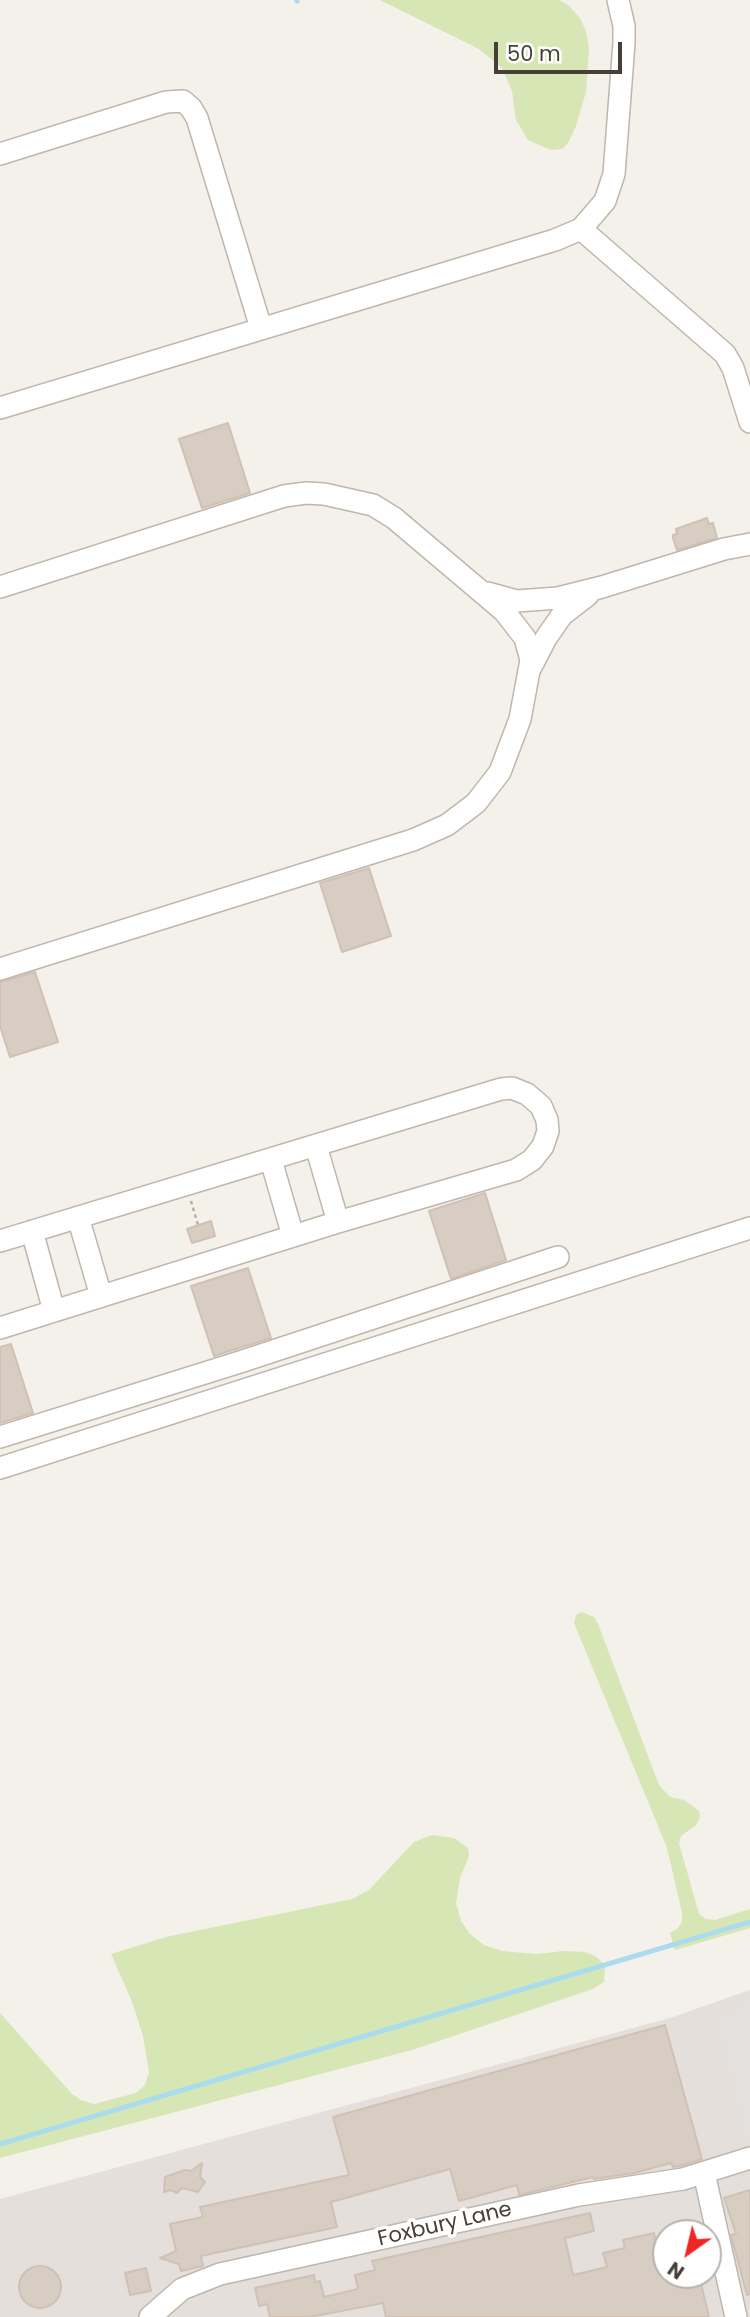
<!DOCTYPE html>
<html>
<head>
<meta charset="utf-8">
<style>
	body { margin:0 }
	#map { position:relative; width:750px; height:2317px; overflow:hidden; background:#f4f0ea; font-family:Poppins,sans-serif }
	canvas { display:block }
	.north { position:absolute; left:652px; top:2219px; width:70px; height:70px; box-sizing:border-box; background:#fff; border:2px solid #b6b3af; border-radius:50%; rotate:214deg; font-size:19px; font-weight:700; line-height:28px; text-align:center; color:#484038 }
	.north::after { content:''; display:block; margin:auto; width:24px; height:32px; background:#f02625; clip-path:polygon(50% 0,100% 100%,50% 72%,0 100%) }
	.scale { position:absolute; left:494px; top:42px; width:128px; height:32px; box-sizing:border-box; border:4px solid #484038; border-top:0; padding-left:9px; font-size:21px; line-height:24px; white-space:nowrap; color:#484038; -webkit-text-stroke:5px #fff; paint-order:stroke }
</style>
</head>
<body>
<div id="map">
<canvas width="750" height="2317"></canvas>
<div class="north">N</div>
<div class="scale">50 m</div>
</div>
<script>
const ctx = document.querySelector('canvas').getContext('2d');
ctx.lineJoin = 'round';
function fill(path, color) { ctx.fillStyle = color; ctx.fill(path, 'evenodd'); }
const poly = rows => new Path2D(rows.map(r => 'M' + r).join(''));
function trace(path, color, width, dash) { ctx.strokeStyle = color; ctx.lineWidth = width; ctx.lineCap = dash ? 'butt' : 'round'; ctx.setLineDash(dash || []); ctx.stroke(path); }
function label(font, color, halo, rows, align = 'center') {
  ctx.font = font + ' Poppins,sans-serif'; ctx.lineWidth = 7; ctx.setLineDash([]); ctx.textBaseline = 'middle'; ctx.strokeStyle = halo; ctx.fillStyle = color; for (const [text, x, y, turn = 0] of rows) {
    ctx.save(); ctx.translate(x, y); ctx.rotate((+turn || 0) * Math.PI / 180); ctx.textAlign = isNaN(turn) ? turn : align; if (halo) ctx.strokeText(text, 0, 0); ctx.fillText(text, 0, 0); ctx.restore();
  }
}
const industrial = poly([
	[750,1990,750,2317,0,2317,0,2199,670,2018],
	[666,2233,708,2233,708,2275,666,2275]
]);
const green = poly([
	[380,0,559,0,568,5,580,18,586,31,589,48,586,92,576,126,568,143,562,149,551,150,528,140,516,120,512,91,502,68,479,49],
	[582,1612,594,1617,598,1624,659,1785,670,1797,684,1800,699,1811,700,1818,696,1825,681,1836,679,1843,699,1914,706,1919,715,1920,750,1909,750,1928,675,1950,670,1933,678,1928,682,1922,682,1913,672,1869,666,1845,574,1623,576,1615],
	[432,1835,454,1838,468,1848,469,1856,460,1878,456,1903,461,1921,470,1934,484,1945,502,1951,536,1954,564,1951,585,1952,595,1956,605,1965,604,1982,593,1989,412,2050,0,2158,0,2013,72,2094,81,2100,94,2104,136,2093,145,2085,149,2072,143,2036,131,1999,111,1954,166,1937,352,1899,369,1890,414,1842]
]);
const parking = poly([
	[750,1996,750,2142,748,2142,714,2017,744,2006,741,1999]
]);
const stream = poly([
	[297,1,297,0],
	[0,2144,750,1922]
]);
const building = poly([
	[228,423,250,493,202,508,179,439,228,423],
	[707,518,709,524,713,523,717,538,677,550,673,538,673,535,677,534,676,529,707,518],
	[369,868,391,936,342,952,320,883,369,868],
	[35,972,58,1042,10,1057,0,1026,0,982,35,972],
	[485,1193,506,1260,451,1279,429,1211,485,1193],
	[211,1221,215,1236,192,1243,187,1229,211,1221],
	[248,1268,271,1338,214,1356,191,1286,248,1268],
	[11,1344,33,1413,0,1423,0,1347,11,1344],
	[665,2025,702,2159,680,2166,673,2167,671,2163,634,2173,594,2179,593,2177,519,2195,517,2185,459,2201,450,2169,331,2202,337,2227,201,2256,203,2266,181,2271,179,2264,160,2258,176,2251,170,2224,203,2217,200,2207,349,2175,333,2117,665,2025],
	[202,2163,200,2177,205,2182,198,2192,182,2188,177,2193,171,2190,164,2192,165,2177,185,2170,191,2171,202,2163],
	[750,2190,750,2294,747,2295,731,2235,736,2234,724,2198,750,2190],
	[590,2213,594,2231,565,2238,573,2275,607,2267,603,2253,625,2248,623,2240,654,2233,658,2252,666,2250,666,2275,699,2275,709,2317,386,2317,383,2303,310,2317,270,2317,267,2304,259,2306,255,2288,314,2275,315,2282,320,2281,324,2297,358,2289,355,2275,375,2270,372,2261,590,2213],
	'19 2287a21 21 0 1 1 42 0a21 21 0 1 1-42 0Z',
	[146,2268,151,2291,130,2295,125,2273,146,2268]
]);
const path = poly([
	[191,1201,198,1225]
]);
const minor = poly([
	[0,154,166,102,183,101,191,108,197,118,261,328],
	[581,229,725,354,733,368,750,422],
	[0,408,555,240,581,229,605,201,614,174,624,43,624,26,618,0],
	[0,587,284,496,306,493,324,494,373,505,394,518,504,611,525,638,531,660,520,719,500,772,476,803,447,825,413,840,0,969],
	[488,593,517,601,558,598,602,587,724,549,750,544],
	[531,667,546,638,562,615,588,595],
	[316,1146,338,1222],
	[271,1160,293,1236],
	[78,1217,101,1296],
	[32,1231,54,1311],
	[0,1241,501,1089,512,1088,527,1094,541,1106,547,1120,548,1131,543,1146,532,1160,516,1170,338,1222,0,1328],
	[0,1437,240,1362,558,1257],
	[0,1468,750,1228],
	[704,2173,736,2317],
	[150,2317,182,2289,220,2274,579,2195,683,2179,750,2158]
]);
const streetNames = [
	["Foxbury Lane",445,2225,-13]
];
fill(industrial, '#e4dfdb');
fill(green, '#d7e6b5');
fill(parking, '#e3e0de');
trace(stream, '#aadcee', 5);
fill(building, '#d8cdc3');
trace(building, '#d0c1b3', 2);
trace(minor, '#bfb6ad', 24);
trace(path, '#c1b09f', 2.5, [3.5, 3.5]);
trace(minor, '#fff', 21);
label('21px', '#484038', '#fff', streetNames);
</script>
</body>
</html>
